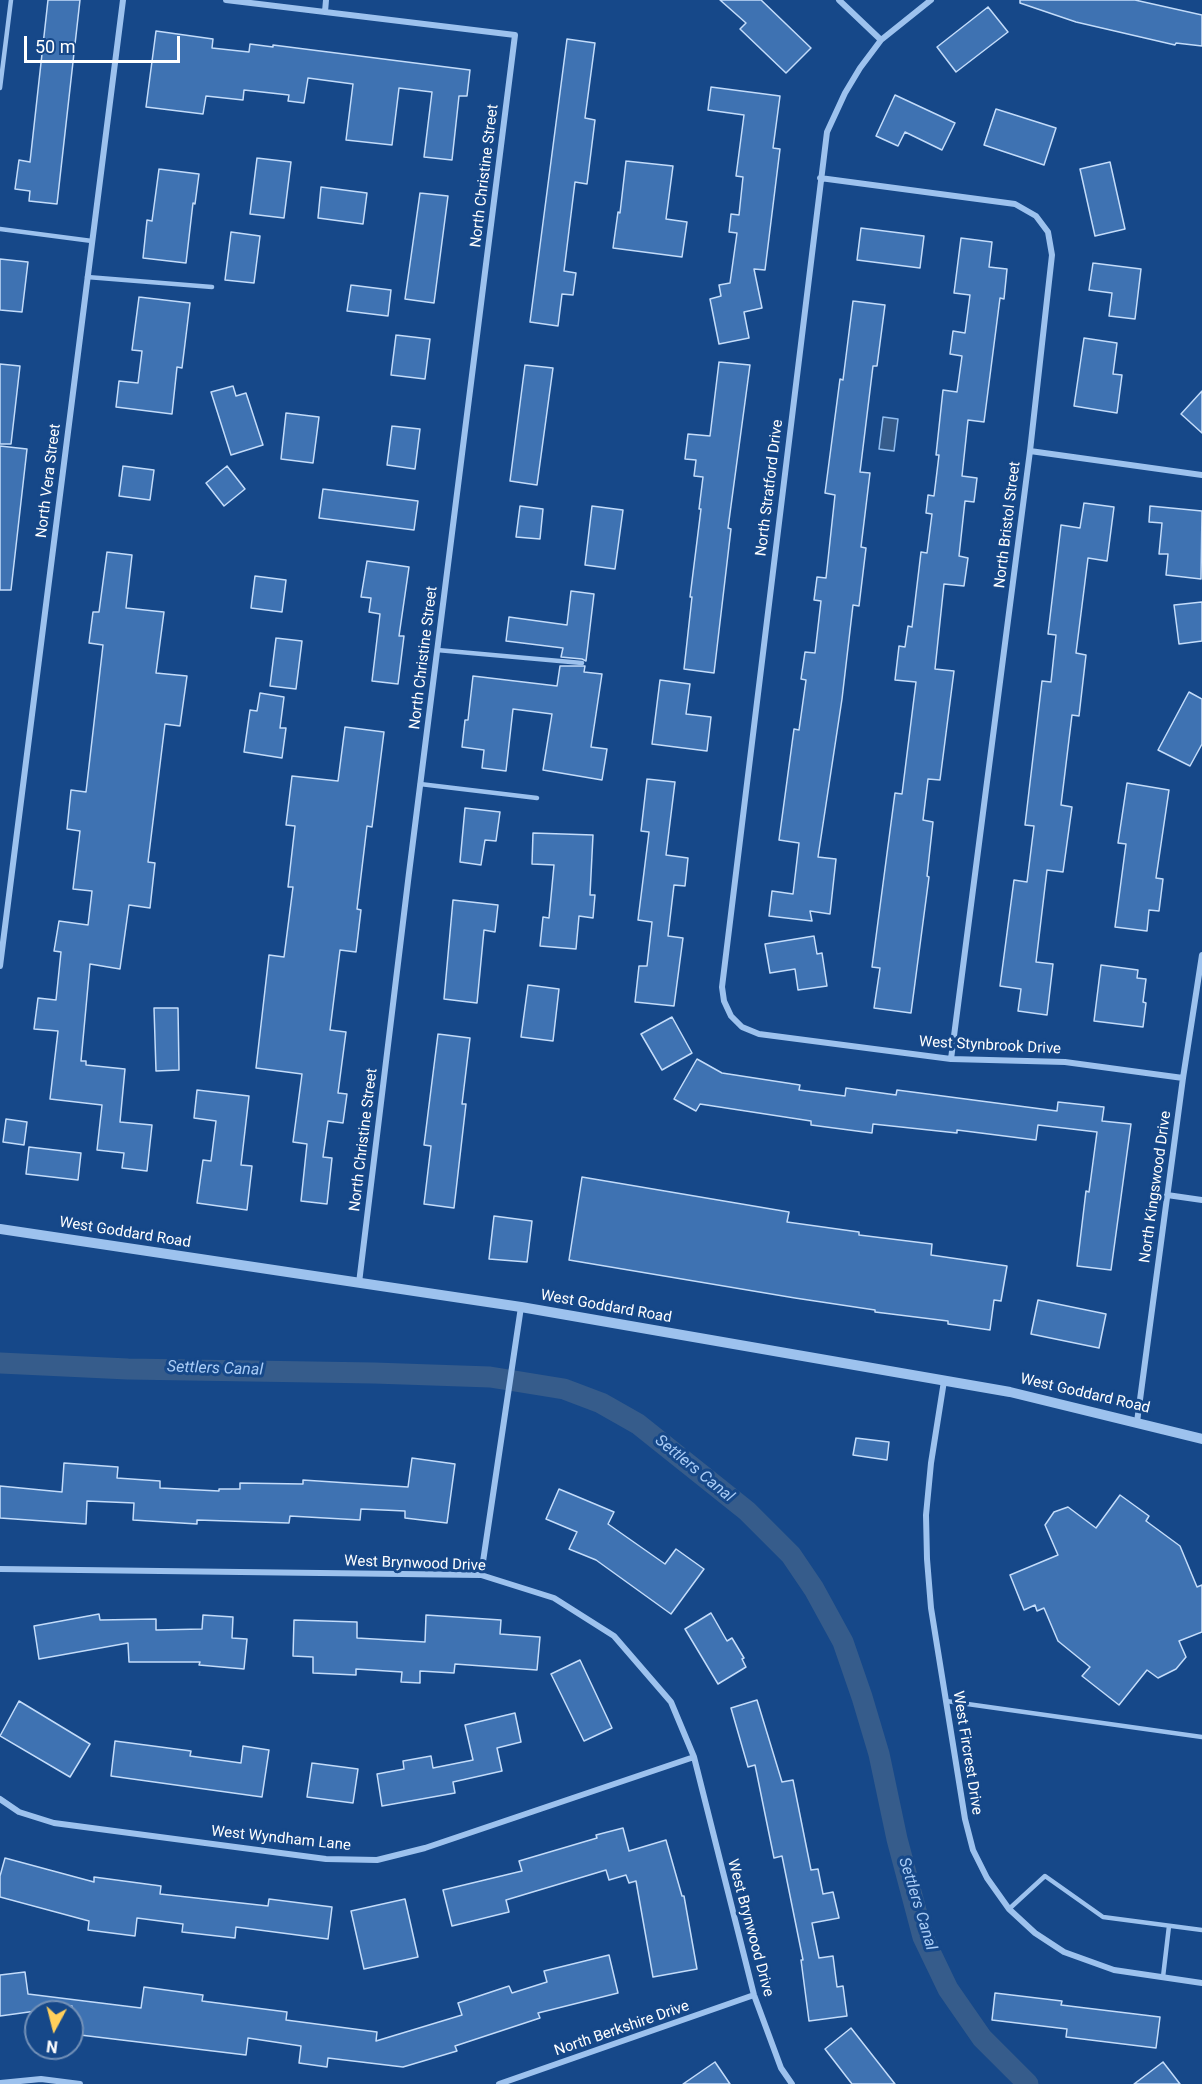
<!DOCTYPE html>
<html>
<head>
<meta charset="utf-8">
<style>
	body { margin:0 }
	#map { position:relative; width:1202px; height:2084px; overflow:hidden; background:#164889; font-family:Roboto,sans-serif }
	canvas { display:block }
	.north { position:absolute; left:24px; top:2000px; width:60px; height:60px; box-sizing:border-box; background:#164889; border:2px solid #7391b8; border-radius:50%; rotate:187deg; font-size:16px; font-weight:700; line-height:24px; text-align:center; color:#fff }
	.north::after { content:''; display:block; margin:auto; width:21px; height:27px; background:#ffcf5b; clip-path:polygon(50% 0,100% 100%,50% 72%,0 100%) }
	.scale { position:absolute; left:24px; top:36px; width:156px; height:27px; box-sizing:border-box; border:3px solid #fff; border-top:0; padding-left:8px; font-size:18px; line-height:21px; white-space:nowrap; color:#fff; -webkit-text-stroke:4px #164889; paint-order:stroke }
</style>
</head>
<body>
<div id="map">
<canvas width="1202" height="2084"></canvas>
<div class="north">N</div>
<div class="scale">50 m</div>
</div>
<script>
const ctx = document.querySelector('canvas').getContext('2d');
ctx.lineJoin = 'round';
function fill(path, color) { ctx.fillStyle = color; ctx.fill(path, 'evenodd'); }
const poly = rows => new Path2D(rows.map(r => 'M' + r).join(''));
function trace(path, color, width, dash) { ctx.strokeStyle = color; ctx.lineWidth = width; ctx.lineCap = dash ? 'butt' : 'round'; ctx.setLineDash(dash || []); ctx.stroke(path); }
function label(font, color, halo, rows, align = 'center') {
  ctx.font = font + ' Roboto,sans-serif'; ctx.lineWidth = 6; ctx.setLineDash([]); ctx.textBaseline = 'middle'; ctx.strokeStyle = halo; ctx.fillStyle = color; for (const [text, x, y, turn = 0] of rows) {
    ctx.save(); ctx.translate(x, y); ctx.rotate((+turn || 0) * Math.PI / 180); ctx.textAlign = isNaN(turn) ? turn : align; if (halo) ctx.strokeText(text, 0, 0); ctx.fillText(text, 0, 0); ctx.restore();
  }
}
const water = poly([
	[883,417,898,419,894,451,879,449,883,417]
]);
const canal = poly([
	[0,1363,128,1369,374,1373,490,1377,564,1389,601,1403,638,1424,747,1511,791,1555,814,1589,843,1642,862,1697,879,1754,897,1839,923,1937,948,1989,982,2038,1028,2084]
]);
const building = poly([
	[48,0,80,0,57,204,29,201,30,191,15,189,19,160,30,162,48,0],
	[720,0,761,0,811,48,786,73,740,29,746,23,720,0],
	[1020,0,1135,0,1202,15,1202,46,1176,43,1175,45,1076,22,1020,3,1020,0],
	[988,7,1008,32,956,72,937,47,988,7],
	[156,31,213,39,212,48,249,52,250,44,273,47,273,45,470,70,467,96,459,96,452,160,424,157,432,92,399,88,392,145,346,140,353,84,308,78,304,103,288,101,289,95,244,90,243,100,206,96,203,114,146,107,156,31],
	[567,39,595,43,585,118,595,120,587,184,575,182,564,271,576,273,573,295,562,294,558,326,530,322,567,39],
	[711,87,780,96,773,148,780,149,765,270,754,269,762,308,744,312,749,338,719,344,710,299,721,296,719,285,730,283,737,233,729,232,731,214,739,215,743,177,736,176,744,115,708,110,711,87],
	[895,95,955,123,942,150,905,132,898,146,876,136,895,95],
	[996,109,1056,128,1044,165,984,145,996,109],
	[257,158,291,162,284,218,250,214,257,158],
	[626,161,673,166,666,219,687,222,682,257,613,248,618,212,620,213,626,161],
	[1110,162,1125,229,1095,236,1080,169,1110,162],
	[159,169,199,174,195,204,193,203,186,263,143,258,147,220,152,221,159,169],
	[321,187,367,193,363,224,318,218,321,187],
	[420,193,448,196,434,303,405,299,420,193],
	[861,228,924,236,920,268,857,260,861,228],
	[231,232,260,236,254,283,225,280,231,232],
	[961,238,992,242,989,267,1007,269,1004,299,1000,298,984,422,968,420,962,476,977,478,974,502,965,501,959,556,968,558,964,586,944,584,935,669,954,671,940,780,928,779,923,820,933,822,927,876,929,877,911,1013,874,1008,880,968,872,967,895,793,902,794,916,682,895,680,899,646,905,647,908,626,912,627,921,552,927,553,932,514,926,513,928,495,934,496,939,455,936,455,943,390,957,392,962,356,950,354,953,331,965,333,970,295,954,293,961,238],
	[0,259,28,262,22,312,0,310,0,259],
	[1093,263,1141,269,1135,319,1109,316,1112,293,1089,290,1093,263],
	[351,285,391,290,388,316,347,311,351,285],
	[139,297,190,303,182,368,177,367,172,414,116,407,119,381,138,383,142,351,132,350,139,297],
	[853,301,885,305,877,366,873,366,860,472,870,473,861,547,866,548,859,606,853,605,842,699,818,857,836,859,830,914,810,911,812,921,769,916,772,891,793,894,799,843,779,840,794,729,799,730,806,680,801,679,805,652,815,653,821,601,814,600,817,577,826,578,835,495,825,493,840,379,843,380,853,301],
	[396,335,430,339,425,379,391,375,396,335],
	[1084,338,1117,343,1113,374,1122,375,1117,413,1074,406,1084,338],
	[719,362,750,365,728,528,731,529,714,673,684,669,692,597,690,597,701,509,699,509,703,477,694,476,696,460,685,459,688,434,710,436,719,362],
	[0,364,20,366,11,444,0,444,0,364],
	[525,365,553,368,537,485,510,481,525,365],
	[233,386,236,396,246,393,263,445,231,455,211,392,233,386],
	[1202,391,1202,433,1181,414,1202,391],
	[286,413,319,417,313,463,281,459,286,413],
	[392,426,420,429,415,469,387,465,392,426],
	[0,446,27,449,11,590,0,590,0,446],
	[123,466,154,470,150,500,119,496,123,466],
	[227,466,245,489,224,506,206,483,227,466],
	[323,489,418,501,414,530,319,518,323,489],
	[1084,503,1114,507,1107,561,1088,558,1076,653,1086,655,1079,716,1072,715,1061,805,1072,807,1063,872,1047,870,1036,962,1053,964,1047,1015,1018,1011,1021,989,1000,986,1014,880,1027,882,1034,826,1025,825,1042,681,1051,682,1056,635,1048,634,1061,525,1080,528,1084,503],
	[520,506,543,509,540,539,516,537,520,506],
	[592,506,623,510,615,569,585,565,592,506],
	[1150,506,1202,511,1201,579,1166,575,1168,554,1159,554,1162,523,1149,522,1150,506],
	[107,552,132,555,126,608,164,612,156,673,187,676,180,726,165,724,148,862,155,863,150,908,129,905,120,969,90,964,81,1061,86,1061,86,1065,125,1069,120,1122,152,1125,147,1171,122,1168,124,1153,97,1150,102,1105,50,1099,58,1031,34,1029,38,998,56,1000,61,952,54,951,59,921,88,925,92,891,73,889,80,831,67,829,71,790,86,792,103,645,89,643,93,612,99,612,107,552],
	[367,561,409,567,399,636,404,636,398,684,372,681,380,614,369,612,371,598,361,597,367,561],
	[255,576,286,580,282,612,251,608,255,576],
	[571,591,594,594,586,661,582,659,561,657,563,648,506,641,509,617,567,625,571,591],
	[1202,602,1202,641,1179,644,1174,605,1202,602],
	[276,638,302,641,296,689,270,686,276,638],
	[560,666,585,666,584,672,602,674,591,747,607,749,602,780,543,770,552,714,513,709,506,771,482,768,484,750,462,747,465,720,468,720,473,676,557,686,560,666],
	[660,680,690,684,686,714,711,717,707,751,652,744,660,680],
	[1189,692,1202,699,1202,744,1190,766,1158,750,1189,692],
	[260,693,284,697,280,728,286,728,282,758,244,752,250,710,257,711,260,693],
	[345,727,384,732,372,827,367,826,357,909,361,910,356,952,340,950,330,1030,346,1032,338,1093,347,1094,343,1123,328,1121,323,1157,332,1158,327,1204,301,1201,307,1144,293,1142,302,1074,256,1068,269,955,284,957,293,887,288,887,295,826,286,825,292,776,338,781,345,727],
	[647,779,675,782,666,855,688,858,685,886,674,885,668,936,683,938,674,1006,635,1002,639,966,647,966,652,922,638,920,649,832,641,831,647,779],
	[1127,783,1169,790,1156,878,1163,879,1159,911,1149,910,1147,931,1115,927,1126,844,1118,843,1127,783],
	[465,808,500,812,496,841,485,840,481,865,460,862,465,808],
	[533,833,593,835,590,895,595,895,593,918,579,916,576,949,540,946,543,917,549,918,554,865,532,864,533,833],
	[453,900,498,905,495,932,484,930,477,1003,444,999,453,900],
	[814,936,817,954,822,953,827,986,798,990,795,969,770,973,765,944,814,936],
	[1101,965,1138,970,1137,978,1146,979,1143,1002,1146,1003,1143,1027,1094,1021,1101,965],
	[528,985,559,989,553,1041,521,1037,528,985],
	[154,1008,178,1008,179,1070,156,1071,154,1008],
	[672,1017,692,1053,662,1070,641,1034,672,1017],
	[438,1034,470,1038,462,1104,466,1104,454,1208,424,1204,431,1146,424,1145,438,1034],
	[697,1059,722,1073,800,1085,799,1090,845,1096,846,1088,896,1095,897,1090,1057,1111,1058,1102,1104,1107,1102,1121,1131,1124,1111,1270,1077,1266,1086,1191,1089,1192,1097,1132,1038,1125,1036,1140,957,1130,957,1133,873,1124,872,1133,811,1125,811,1121,700,1104,696,1111,674,1099,697,1059],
	[197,1090,249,1096,241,1165,252,1166,247,1210,197,1203,203,1160,211,1161,216,1121,194,1118,197,1090],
	[6,1119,27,1122,24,1145,3,1142,6,1119],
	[29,1147,81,1153,78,1180,26,1174,29,1147],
	[582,1177,789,1212,787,1222,859,1232,859,1235,932,1244,931,1255,1007,1266,1001,1301,994,1300,990,1330,948,1324,948,1321,875,1312,875,1310,795,1298,569,1260,582,1177],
	[494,1216,532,1221,527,1262,489,1259,494,1216],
	[1038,1300,1106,1314,1099,1348,1031,1334,1038,1300],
	[856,1438,889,1442,887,1460,853,1455,856,1438],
	[412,1458,455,1464,447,1523,405,1518,405,1511,361,1509,360,1520,290,1516,289,1523,197,1520,197,1524,133,1520,134,1503,87,1501,86,1524,0,1518,0,1486,62,1492,64,1463,118,1467,117,1478,160,1481,160,1488,219,1491,219,1489,240,1489,240,1483,303,1484,303,1480,408,1487,412,1458],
	[559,1489,614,1512,608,1524,665,1564,676,1549,704,1569,671,1614,596,1560,569,1549,577,1532,546,1519,559,1489],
	[1120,1495,1149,1516,1146,1521,1180,1546,1197,1587,1202,1585,1202,1632,1179,1641,1186,1657,1176,1669,1158,1678,1147,1670,1119,1705,1082,1676,1090,1667,1058,1641,1044,1608,1037,1611,1035,1605,1024,1610,1010,1575,1058,1555,1045,1525,1054,1512,1068,1507,1096,1528,1120,1495],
	[711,1613,727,1641,732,1638,744,1658,742,1659,746,1667,718,1684,685,1629,711,1613],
	[99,1614,100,1620,156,1619,156,1630,202,1629,203,1615,233,1617,232,1638,247,1639,244,1669,199,1665,200,1662,129,1662,128,1643,39,1659,34,1626,99,1614],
	[426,1615,501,1620,500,1634,540,1637,537,1670,455,1664,454,1673,420,1671,420,1683,401,1682,402,1672,356,1669,356,1675,313,1673,313,1657,293,1656,294,1620,357,1622,357,1638,425,1642,426,1615],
	[580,1660,612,1728,584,1741,551,1674,580,1660],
	[757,1700,782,1782,793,1780,811,1870,818,1869,823,1894,833,1892,839,1918,812,1923,819,1958,833,1956,837,1987,843,1986,847,2016,809,2021,801,1960,803,1960,782,1856,774,1858,755,1765,748,1767,731,1708,757,1700],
	[19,1701,90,1744,70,1777,0,1736,19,1701],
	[515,1713,521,1742,497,1748,502,1771,453,1782,455,1793,382,1806,377,1774,404,1769,403,1761,431,1756,433,1768,473,1760,465,1725,515,1713],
	[115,1741,191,1751,190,1756,241,1763,243,1746,269,1750,262,1797,111,1776,115,1741],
	[312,1763,358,1769,353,1803,307,1797,312,1763],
	[623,1828,629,1851,666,1840,682,1896,684,1896,697,1969,653,1977,636,1881,629,1883,626,1875,609,1880,606,1870,506,1900,509,1912,452,1926,443,1890,522,1871,519,1861,597,1838,596,1835,623,1828],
	[5,1858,94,1882,94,1877,161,1886,160,1894,268,1906,269,1899,332,1907,328,1939,236,1927,235,1938,182,1932,183,1924,137,1918,135,1936,88,1930,89,1921,0,1897,0,1876,5,1858],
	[405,1899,418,1957,364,1969,351,1911,405,1899],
	[609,1955,618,1993,538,2013,540,2018,455,2046,457,2051,403,2067,328,2058,327,2067,299,2063,301,2046,248,2038,246,2055,72,2034,72,2006,0,2016,0,1975,25,1972,28,1994,141,2008,144,1987,203,1995,202,2001,287,2012,286,2020,377,2032,376,2041,462,2015,458,2003,509,1986,512,1993,547,1982,544,1971,609,1955],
	[995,1993,1062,2001,1061,2005,1160,2017,1156,2048,1066,2037,1067,2029,992,2020,995,1993],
	[851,2028,895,2084,852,2084,825,2049,851,2028],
	[715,2062,730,2084,683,2084,715,2062],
	[1163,2062,1180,2084,1134,2084,1163,2062]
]);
const service = poly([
	[0,88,11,0],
	[0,229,92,241],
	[87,277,212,287],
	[437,650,582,663],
	[420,784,537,798],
	[946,1701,1202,1737],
	[1009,1909,1045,1876,1103,1917,1202,1930],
	[1163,1977,1169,1926]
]);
const minor = poly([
	[226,0,515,35,409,873,359,1283],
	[839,0,881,40],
	[931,0,881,40,860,68,845,93,827,132,722,987,724,1001,731,1016,742,1027,759,1034,951,1059,1065,1062,1183,1078],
	[325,12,326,0],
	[820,178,1015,204,1036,216,1048,232,1052,255,1030,451,951,1059],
	[1030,451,1202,475],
	[0,966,123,0],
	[1167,1195,1202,1200],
	[944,1381,931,1463,926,1515,927,1559,931,1608,965,1819,973,1850,987,1878,1009,1909,1035,1933,1064,1952,1114,1970,1202,1983],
	[1137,1422,1183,1078,1202,955],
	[0,1569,481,1575,554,1598,614,1636,671,1702,694,1757,754,1995,781,2068,792,2084],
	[481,1575,521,1307],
	[0,1799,19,1812,54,1823,326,1859,377,1860,425,1848,694,1757],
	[0,2083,41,2079,80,2084],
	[499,2084,754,1995]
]);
const tertiary = poly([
	[0,1229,521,1307,1010,1392,1202,1439]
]);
const streetNames = [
	["North Christine Street",485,176,-83],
	["North Vera Street",49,481,-83],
	["North Stratford Drive",770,488,-83],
	["North Bristol Street",1008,525,-83],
	["North Christine Street",424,658,-83],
	["West Stynbrook Drive",990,1046,3],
	["North Christine Street",364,1140,-83],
	["North Kingswood Drive",1156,1187,-82],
	["West Goddard Road",125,1233,9],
	["West Goddard Road",606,1307,10],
	["West Goddard Road",1085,1394,13],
	["West Brynwood Drive",415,1564,2],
	["West Fircrest Drive",967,1753,81],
	["West Wyndham Lane",281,1839,6],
	["West Brynwood Drive",750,1928,75],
	["North Berkshire Drive",622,2029,-19]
];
const waterNames = [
	["Settlers Canal",215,1369,2],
	["Settlers Canal",694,1469,39],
	["Settlers Canal",917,1904,73]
];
fill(water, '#365c8b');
trace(water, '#8fbdf1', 1.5);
trace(canal, '#365c8b', 21);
fill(building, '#3e72b2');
trace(building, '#c3dcfa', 1.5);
trace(service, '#9dc2ee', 4.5);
trace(minor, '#9dc2ee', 6);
trace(tertiary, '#9dc2ee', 10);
label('15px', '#fff', '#164889', streetNames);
label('italic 16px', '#a9ccf6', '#164889', waterNames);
</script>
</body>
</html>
